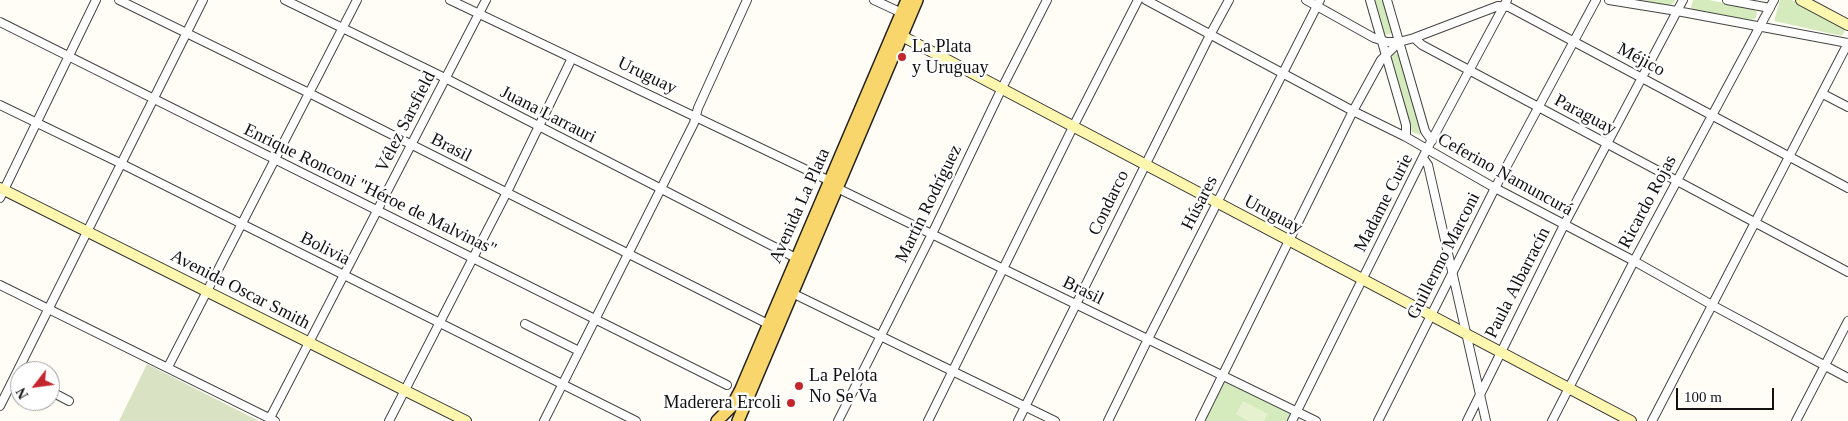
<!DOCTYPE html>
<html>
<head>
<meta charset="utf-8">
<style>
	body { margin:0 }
	#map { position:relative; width:1848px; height:421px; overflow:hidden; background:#fffdf5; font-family:"Times New Roman",serif }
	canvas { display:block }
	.north { position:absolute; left:10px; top:361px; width:50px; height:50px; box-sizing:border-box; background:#fff; border:1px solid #a0a0a0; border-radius:50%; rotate:240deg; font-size:14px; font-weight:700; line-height:20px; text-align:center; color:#111 }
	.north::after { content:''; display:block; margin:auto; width:18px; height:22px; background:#c4262e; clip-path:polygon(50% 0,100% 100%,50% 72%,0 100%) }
	.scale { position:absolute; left:1676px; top:388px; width:98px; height:22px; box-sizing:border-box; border:2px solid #111; border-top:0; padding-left:6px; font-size:15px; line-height:18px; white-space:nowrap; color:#111; -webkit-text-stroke:4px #fff; paint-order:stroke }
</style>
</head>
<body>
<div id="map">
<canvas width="1848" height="421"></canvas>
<div class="north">N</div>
<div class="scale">100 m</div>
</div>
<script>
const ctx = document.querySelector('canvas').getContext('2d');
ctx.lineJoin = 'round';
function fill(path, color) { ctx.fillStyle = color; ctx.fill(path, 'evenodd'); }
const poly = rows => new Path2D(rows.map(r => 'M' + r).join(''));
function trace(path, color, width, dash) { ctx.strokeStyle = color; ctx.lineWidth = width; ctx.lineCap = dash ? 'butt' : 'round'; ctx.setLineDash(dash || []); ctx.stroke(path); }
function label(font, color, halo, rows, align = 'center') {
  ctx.font = font + ' "Times New Roman",serif'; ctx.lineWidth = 5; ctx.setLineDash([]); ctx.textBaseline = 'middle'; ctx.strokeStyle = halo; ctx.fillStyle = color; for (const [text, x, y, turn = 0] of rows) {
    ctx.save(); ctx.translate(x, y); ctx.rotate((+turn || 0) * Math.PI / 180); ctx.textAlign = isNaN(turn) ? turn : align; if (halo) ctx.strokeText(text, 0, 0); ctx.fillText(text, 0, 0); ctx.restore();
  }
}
const green = poly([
	[1372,0,1384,0,1393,33,1383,35],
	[1636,0,1676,0,1670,6],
	[1693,0,1709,0,1754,9,1757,12,1756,18,1752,20,1693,11,1691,7],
	[1780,0,1792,0,1846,28,1842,36,1774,21],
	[1393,53,1399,54,1421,125,1420,135,1412,132,1391,61],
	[1223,376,1297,412,1292,421,1200,421]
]);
const cemetery = poly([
	[147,364,259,421,119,421]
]);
const pitch = poly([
	[1243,401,1268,414,1264,421,1248,421,1236,414]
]);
const street = poly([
	[119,0,309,93,768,324],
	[285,0,445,78,796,258],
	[450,0,830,181],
	[874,0,902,13],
	[1146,0,1353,111,1406,137,1495,188,1634,261,1712,305,1848,378],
	[1306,0,1374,38,1387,42,1399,42,1414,38,1422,45,1848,272],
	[1370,0,1406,125,1406,137],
	[1387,0,1425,131,1432,141],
	[1609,0,1677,11,1848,43],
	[1727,0,1770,8],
	[0,22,727,385],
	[1414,38,1498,6,1509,7,1848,188],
	[1823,94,1848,107],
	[0,105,122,164,636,421],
	[1423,158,1428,165,1486,421],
	[837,188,1316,421],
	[0,198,96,0],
	[0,285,275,421],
	[792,293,1055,421],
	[525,324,579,351],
	[168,367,357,0],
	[50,391,69,401],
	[0,406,203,0],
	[270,418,486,0],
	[389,421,507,192,572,58],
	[544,421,694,123,698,108,747,0],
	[838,421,932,234,1002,88,1047,0],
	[928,421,1073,127,1138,0],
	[1018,421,1210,35,1229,0],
	[1108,421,1148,339,1320,0],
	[1200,421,1353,111,1381,60,1399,42],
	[1292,421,1427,149,1507,0],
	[1378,421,1495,188,1596,0],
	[1467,421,1564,225,1683,0],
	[1552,421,1634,261,1774,0],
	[1652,421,1848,43],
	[1796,421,1848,321]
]);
const secondary = poly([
	[1801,0,1848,25],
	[902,36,1631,421],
	[0,188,466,421]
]);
const primary = poly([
	[717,421,732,406,741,389,907,0],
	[738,421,917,0]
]);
const markers = [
	[902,57,5,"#c4262e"],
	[799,386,5,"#c4262e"],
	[791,403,5,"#c4262e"]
];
const poiNames = [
	["La Plata",912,47],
	["y Uruguay",912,68],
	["La Pelota",809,376],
	["No Se Va",809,397],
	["Maderera Ercoli",781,403,"right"]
];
const streetNames = [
	["Méjico",1641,60,28],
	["Uruguay",647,76,26],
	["Juana Larrauri",548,115,27],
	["Paraguay",1585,115,28],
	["Vélez Sarsfield",406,122,-63],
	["Brasil",451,148,27],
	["Ceferino Namuncurá",1505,175,29],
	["Enrique Ronconi \"Héroe de Malvinas\"",370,190,26],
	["Ricardo Rojas",1648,202,-62],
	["Condarco",1109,203,-64],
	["Húsares",1200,203,-63],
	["Madame Curie",1384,203,-63],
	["Martín Rodríguez",929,204,-64],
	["Avenida La Plata",800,206,-66],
	["Uruguay",1273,215,28],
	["Bolivia",325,249,27],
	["Guillermo Marconi",1444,256,-63],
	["Paula Albarracín",1518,283,-63],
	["Avenida Oscar Smith",240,290,27],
	["Brasil",1083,291,26]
];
fill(green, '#d5ebbd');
fill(cemetery, '#d9e3c4');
fill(pitch, '#e6f2cf');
trace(street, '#444', 10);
trace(secondary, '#333', 12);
trace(primary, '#222', 14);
trace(street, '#fff', 8);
trace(secondary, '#fff6b0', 10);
trace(primary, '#f9d66b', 11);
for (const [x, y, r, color] of markers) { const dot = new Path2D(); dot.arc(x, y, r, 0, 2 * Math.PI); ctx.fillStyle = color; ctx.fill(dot); trace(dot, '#fff', 2); }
label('18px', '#111', '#fff', poiNames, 'left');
label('18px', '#111', '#fff', streetNames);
</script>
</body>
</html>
